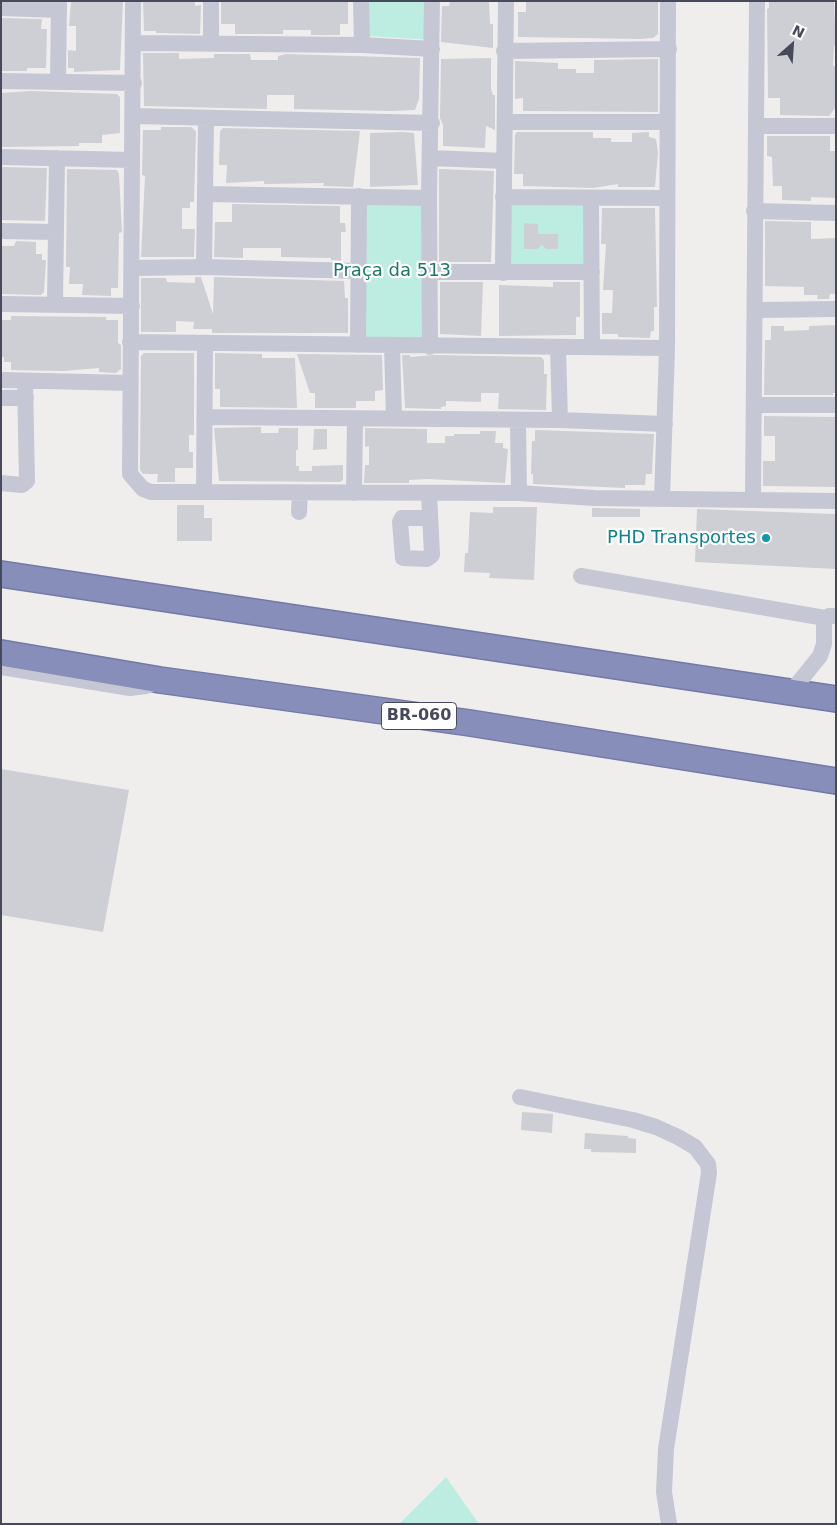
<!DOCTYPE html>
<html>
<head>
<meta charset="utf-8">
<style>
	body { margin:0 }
	#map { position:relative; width:837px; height:1525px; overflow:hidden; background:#f0eeed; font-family:"DejaVu Sans",sans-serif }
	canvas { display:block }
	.frame { position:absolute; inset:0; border:2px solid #474a5a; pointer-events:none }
	.north { position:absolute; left:767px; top:20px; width:50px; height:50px; -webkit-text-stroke:4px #fff; paint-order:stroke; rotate:26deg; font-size:14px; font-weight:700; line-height:20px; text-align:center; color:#474a5a }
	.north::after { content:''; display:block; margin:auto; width:18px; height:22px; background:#474a5a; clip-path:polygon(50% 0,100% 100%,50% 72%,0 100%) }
</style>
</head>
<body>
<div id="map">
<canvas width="837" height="1525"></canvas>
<div class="frame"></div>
<div class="north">N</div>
</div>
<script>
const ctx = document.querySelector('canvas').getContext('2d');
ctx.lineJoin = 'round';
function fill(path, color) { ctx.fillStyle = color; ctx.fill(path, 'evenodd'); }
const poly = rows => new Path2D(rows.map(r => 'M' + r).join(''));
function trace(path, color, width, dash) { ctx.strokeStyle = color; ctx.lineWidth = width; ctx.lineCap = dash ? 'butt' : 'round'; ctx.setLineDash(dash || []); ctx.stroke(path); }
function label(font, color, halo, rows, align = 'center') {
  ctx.font = font + ' "DejaVu Sans",sans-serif'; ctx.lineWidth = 4.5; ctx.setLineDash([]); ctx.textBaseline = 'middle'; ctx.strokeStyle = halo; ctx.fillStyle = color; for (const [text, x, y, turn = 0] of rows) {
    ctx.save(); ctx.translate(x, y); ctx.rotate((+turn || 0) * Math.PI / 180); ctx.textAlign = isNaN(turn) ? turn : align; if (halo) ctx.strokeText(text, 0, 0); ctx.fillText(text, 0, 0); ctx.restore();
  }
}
const green = poly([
	[368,1,432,1,432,40,368,36],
	[352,192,433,193,433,352,351,349],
	[496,194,597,198,595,278,495,275],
	[446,1477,479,1524,398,1524,399,1524]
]);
const building = poly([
	[71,1,123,1,120,70,74,72,74,68,68,68,68,50,76,51,76,26,69,26],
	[143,1,195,1,195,6,201,5,200,34,156,33,156,31,144,31],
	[221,1,348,1,348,24,340,24,340,35,311,35,311,30,283,30,283,34,235,34,235,24,221,24],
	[450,1,489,1,490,24,493,24,493,48,441,42,442,6,449,6],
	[526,1,658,1,658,34,653,38,641,39,518,37,518,12,526,12],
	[769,1,834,1,836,47,834,46,833,66,836,66,836,107,829,116,780,115,780,98,768,98,767,9,769,8],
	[1,18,42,19,41,29,47,29,46,68,27,68,27,71,1,71],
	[143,53,179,53,179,59,214,58,214,54,250,54,251,60,278,60,278,56,286,54,420,58,419,99,415,110,392,111,294,109,294,95,267,95,267,109,144,106],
	[491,58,491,89,493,95,495,95,495,130,486,126,485,148,443,146,443,125,440,118,441,59],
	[658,59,658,112,523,111,523,98,515,99,515,61,558,63,558,69,576,69,576,73,594,73,594,60],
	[31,91,117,94,120,97,120,133,102,135,102,143,79,143,79,146,1,147,1,93],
	[161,127,191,127,196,131,194,202,190,202,190,208,182,208,182,229,195,229,194,257,141,257,145,176,142,175,143,130,161,130],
	[223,128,360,131,353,187,323,186,324,183,264,184,264,181,226,183,227,165,219,165,220,131],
	[403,132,414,133,418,185,370,187,370,133],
	[517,132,593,132,593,138,611,138,611,142,632,142,632,133,649,132,649,137,656,139,658,152,655,187,618,187,618,184,593,188,523,186,523,174,514,174,515,134],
	[767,136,830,136,830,151,835,151,836,198,811,197,811,201,782,200,782,186,773,186,772,157,767,156],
	[1,167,47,168,45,221,1,220],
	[67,169,117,170,119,174,122,232,119,233,118,288,111,288,111,296,82,295,83,284,69,284,70,267,66,267],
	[439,169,494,171,491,262,439,262],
	[232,204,340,206,340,223,345,223,346,232,341,232,341,261,331,260,331,258,281,257,281,248,243,248,243,258,214,257,215,222,232,222],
	[602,208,655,208,657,307,654,307,654,331,651,331,650,338,618,337,618,334,602,334,602,313,612,313,613,290,603,290,606,244,601,244],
	[765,221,811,222,811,239,836,238,836,294,830,294,829,299,817,299,818,295,804,295,804,287,765,286],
	[524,223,538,224,538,234,558,234,558,249,546,249,542,245,537,249,524,249],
	[16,241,36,242,36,254,42,254,42,260,46,260,44,292,41,295,1,294,1,246,14,246],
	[195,277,201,277,213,314,214,277,344,281,345,298,348,298,348,333,212,333,212,329,193,329,194,322,176,321,176,332,141,332,141,278,166,278,167,282,195,283],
	[440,282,483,282,481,336,440,334],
	[553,282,580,282,580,317,576,317,576,335,499,336,499,285,553,287],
	[11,316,106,317,106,320,118,320,118,343,121,345,121,369,116,373,99,372,99,368,64,371,11,370,11,362,4,362,4,357,1,357,1,320,11,320],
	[834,325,836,327,836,393,833,393,833,395,764,395,765,340,771,340,771,326,784,326,784,331,809,330,809,326],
	[144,353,194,353,194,435,189,435,189,452,193,452,193,468,175,468,175,482,157,482,158,474,143,474,140,470,141,356],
	[215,353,262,354,262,358,295,358,297,408,220,407,220,389,215,389],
	[297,354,382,355,383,390,375,391,375,401,356,401,356,408,315,408,315,393,310,393],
	[402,355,410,355,410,357,435,355,541,357,544,360,544,374,547,374,546,410,498,409,499,393,481,393,481,402,446,401,446,406,441,407,441,409,405,408],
	[764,416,836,417,836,487,763,486,763,461,775,461,775,436,764,436],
	[261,427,261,433,278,433,279,428,298,428,298,450,296,450,296,466,299,466,299,471,312,471,312,466,343,465,343,480,340,482,219,481,214,428],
	[365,428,427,429,427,443,445,443,445,436,454,436,454,434,480,434,480,431,496,431,495,443,503,443,503,448,508,449,505,483,427,479,409,480,409,483,364,483,365,465,369,465,369,446,365,447],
	[314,429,327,429,327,449,313,450],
	[535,430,654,434,652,474,646,474,645,485,625,485,625,488,533,484,533,474,531,474,532,441,535,441],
	[177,505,204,505,204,518,212,518,212,541,177,541],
	[493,507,537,507,534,580,489,578,490,573,464,572,465,553,468,553,470,512,493,513],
	[592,508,640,509,640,517,592,517],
	[697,509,836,514,836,569,695,562],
	[1,769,129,790,103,932,1,915],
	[522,1112,553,1114,552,1133,521,1130],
	[585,1133,628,1136,628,1138,636,1139,636,1153,591,1152,591,1149,584,1149]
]);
const minor = poly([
	[133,1,130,474,143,489,151,492,204,492,519,493,594,498,836,501],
	[211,1,211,44],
	[361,1,362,45],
	[1,8,59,10],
	[134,43,362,45,432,49],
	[504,51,669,49],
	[1,81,134,83],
	[58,82,59,1],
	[134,116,432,123],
	[505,122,666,122],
	[756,126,836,126],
	[1,157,132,160],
	[431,158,504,161],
	[206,194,429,198],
	[503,197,667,198],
	[591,198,592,347],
	[754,211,836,213],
	[1,231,55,232],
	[204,267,206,120],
	[133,268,204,267,359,271],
	[430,272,592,272],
	[503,273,506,1],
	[1,304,132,306],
	[55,304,57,158],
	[755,310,836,309],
	[130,342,667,348],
	[358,345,359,196],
	[392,346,394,418],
	[430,347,429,198,432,1],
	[558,348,560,420],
	[1,380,130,383],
	[1,398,26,398],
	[755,405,836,405],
	[206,417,560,420,665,424],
	[518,421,519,493],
	[1,483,22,485,27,481,25,381],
	[204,492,205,344],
	[354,493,355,419],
	[429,493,432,555,427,559,403,558,400,522,402,518,430,518],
	[662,498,667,348,668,1],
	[753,499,757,1],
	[299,512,300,493],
	[581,576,825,618],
	[1,667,130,688,146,686,154,683],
	[791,692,820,656,824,644,824,621,829,616,834,616],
	[520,1097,633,1120,656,1127,678,1137,695,1147,708,1164,709,1173,666,1449,664,1492,669,1524]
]);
const highway = poly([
	[1,574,836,699],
	[1,653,160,680,470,723,836,781]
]);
const markers = [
	[766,538,5,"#0f9aa8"]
];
const shields = [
	[419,716,75]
];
const shieldNames = [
	["BR-060",419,716]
];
const parkNames = [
	["Praça da 513",392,271]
];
const cultureNames = [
	["PHD Transportes",756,538]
];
fill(green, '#bdece0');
fill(building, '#ceced5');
trace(highway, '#7379a6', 28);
trace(minor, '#c5c7d4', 16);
trace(highway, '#878eba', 25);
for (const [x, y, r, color] of markers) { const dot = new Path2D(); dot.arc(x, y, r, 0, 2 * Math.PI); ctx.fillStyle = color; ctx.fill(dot); trace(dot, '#fff', 2); }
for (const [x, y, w] of shields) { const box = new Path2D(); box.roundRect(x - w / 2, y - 13.5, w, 27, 4); ctx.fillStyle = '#fff'; ctx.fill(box); trace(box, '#474a5a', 1); }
label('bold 16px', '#474a5a', null, shieldNames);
label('18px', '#1b7769', '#fff', parkNames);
label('18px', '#0d838f', '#fff', cultureNames, 'right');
</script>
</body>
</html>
